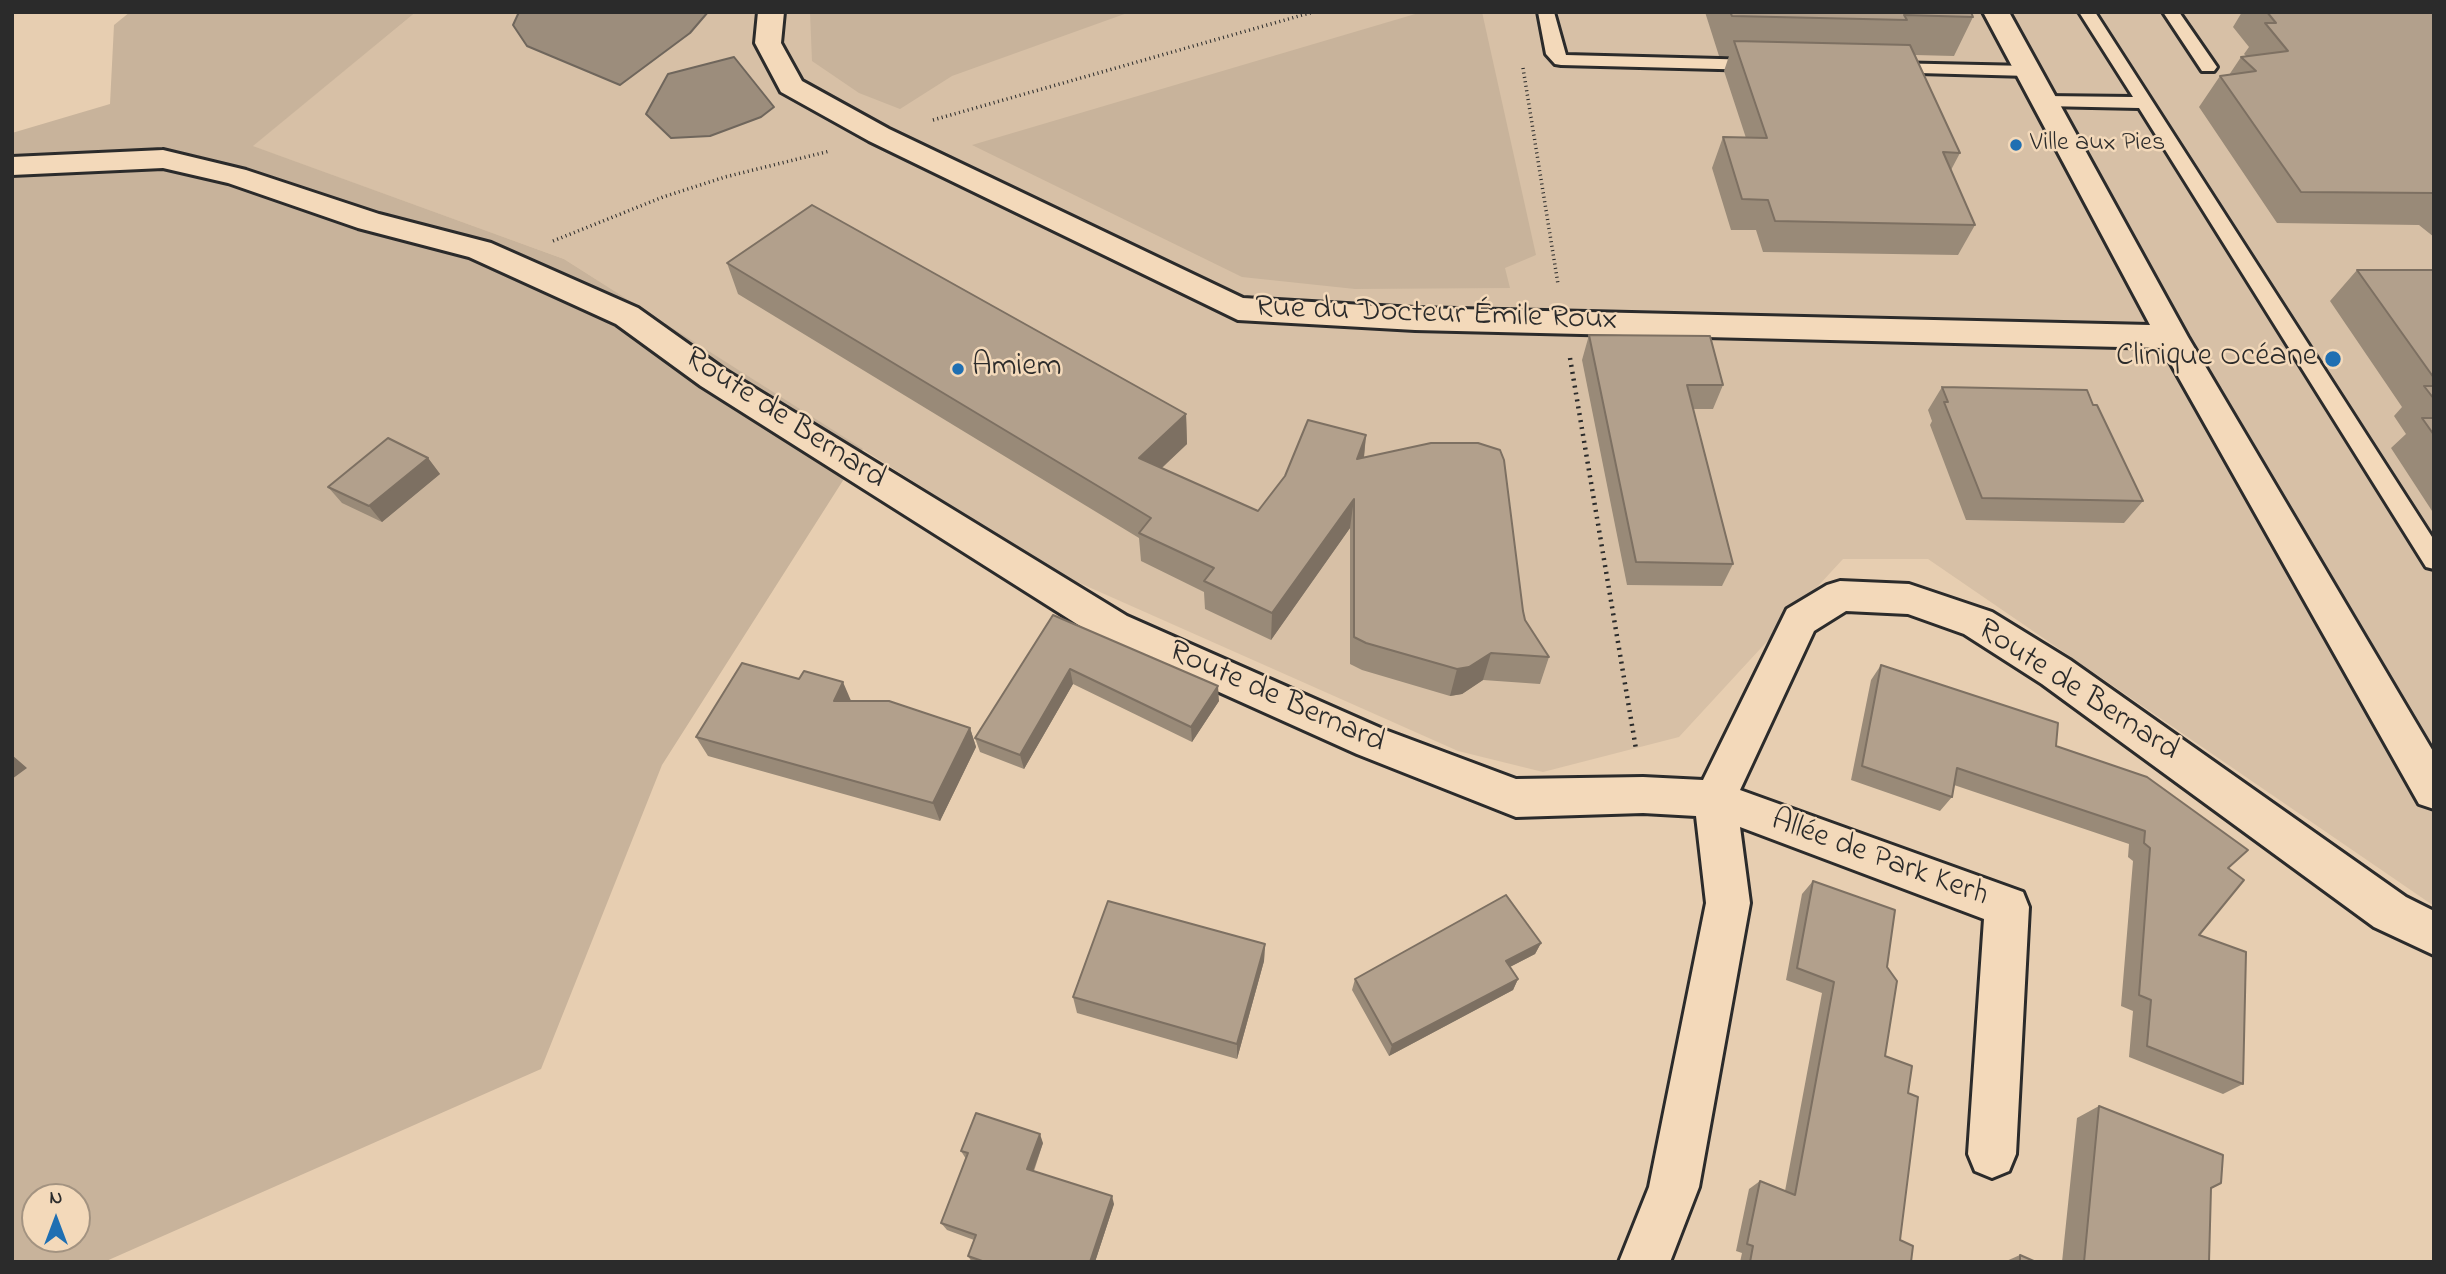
<!DOCTYPE html>
<html>
<head>
<meta charset="utf-8">
<style>
	body { margin:0 }
	#map { position:relative; width:2446px; height:1274px; overflow:hidden; background:#e7ceb1; font-family:"Indie Flower",sans-serif }
	canvas { display:block }
	.frame { position:absolute; inset:0; border:14px solid #2b2b2b; pointer-events:none }
	.north { position:absolute; left:21px; top:1183px; width:70px; height:70px; box-sizing:border-box; background:#f3d9ba; border:2px solid #a39381; border-radius:50%; rotate:0deg; font-size:19px; font-weight:700; line-height:28px; text-align:center; color:#2b2b2b }
	.north::after { content:''; display:block; margin:auto; width:24px; height:32px; background:#1f6fb2; clip-path:polygon(50% 0,100% 100%,50% 72%,0 100%) }
</style>
</head>
<body>
<div id="map">
<canvas width="2446" height="1274"></canvas>
<div class="frame"></div>
<div class="north">N</div>
</div>
<script>
const ctx = document.querySelector('canvas').getContext('2d');
ctx.lineJoin = 'round';
function fill(path, color) { ctx.fillStyle = color; ctx.fill(path, 'evenodd'); }
const poly = rows => new Path2D(rows.map(r => 'M' + r).join(''));
function trace(path, color, width, dash) { ctx.strokeStyle = color; ctx.lineWidth = width; ctx.lineCap = dash ? 'butt' : 'round'; ctx.setLineDash(dash || []); ctx.stroke(path); }
function label(font, color, halo, rows, align = 'center') {
  ctx.font = font + ' "Indie Flower",sans-serif'; ctx.lineWidth = 5; ctx.setLineDash([]); ctx.textBaseline = 'middle'; ctx.strokeStyle = halo; ctx.fillStyle = color; for (const [text, x, y, turn = 0] of rows) {
    ctx.save(); ctx.translate(x, y); ctx.rotate((+turn || 0) * Math.PI / 180); ctx.textAlign = isNaN(turn) ? turn : align; if (halo) ctx.strokeText(text, 0, 0); ctx.fillText(text, 0, 0); ctx.restore();
  }
}
const built = poly([
	[416,12,2434,12,2434,906,1928,559,1843,559,1679,737,1543,772,1458,751,1057,573,564,259,252,146]
]);
const green = poly([
	[130,12,416,12,253,146,564,259,863,449,662,765,541,1069,104,1262,12,1262,12,133,110,104,114,25],
	[35,1197,77,1197,77,1239,35,1239],
	[810,12,1130,12,952,76,900,109,859,93,812,61],
	[1422,12,1482,12,1536,255,1505,268,1510,288,1355,289,1242,277,972,145]
]);
const water = poly([
	[519,12,708,12,690,33,620,85,527,46,513,25,519,12],
	[734,57,774,107,761,117,710,136,671,138,646,114,668,74,734,57]
]);
const pathFar1 = poly([
	[1523,68,1558,284],
	[933,120,1313,12],
	[553,241,663,197,725,177,830,151]
]);
const path = poly([
	[1570,358,1636,749]
]);
const lane = poly([
	[1538,12,1554,12,1566,55,1758,60,1767,65,1758,70,1561,65,1555,64,1546,54,1538,12],
	[2079,12,2095,12,2434,540,2434,569,2426,567,2139,108,2044,106,2035,101,2044,96,2133,97,2079,12],
	[2163,12,2179,12,2217,67,2214,71,2202,71,2163,12],
	[1888,63,2028,66,2037,71,2028,76,1882,72,1879,68,1882,64,1888,63]
]);
const street = poly([
	[758,12,784,12,781,43,802,81,889,129,1243,298,1415,308,2150,325,1983,12,2009,12,2188,337,2434,753,2434,809,2419,804,2162,348,1415,330,1238,320,869,141,781,92,755,43,758,12],
	[163,150,246,170,379,214,491,243,638,308,725,370,1127,616,1385,730,1516,779,1643,777,1703,780,1787,609,1827,585,1840,581,1909,584,1992,612,2070,660,2406,897,2434,911,2434,955,2374,927,2042,684,1964,634,1908,614,1846,611,1814,631,1740,790,2023,892,2029,907,2016,1154,2009,1171,1992,1178,1975,1171,1968,1154,1984,919,1740,827,1750,903,1699,1187,1670,1262,1619,1262,1649,1187,1706,903,1696,816,1643,813,1516,817,1357,754,1099,638,701,386,616,324,469,257,358,228,228,183,163,168,12,175,12,157,163,150]
]);
const wall = poly([
	[1705,12,1971,12,1973,17,1954,56,1915,55,1960,153,1951,170,1975,225,1958,255,1763,252,1756,230,1731,230,1712,168,1723,137,1746,138,1724,71,1729,56,1719,56],
	[2242,12,2434,12,2434,237,2419,225,2277,223,2199,107,2220,76,2229,75,2241,57,2246,56,2244,54,2249,47,2233,27],
	[727,263,1186,414,1187,444,1162,468,1258,511,1366,435,1364,458,1523,611,1525,620,1549,657,1540,684,1483,680,1462,694,1450,696,1362,670,1350,664,1350,528,1271,640,1205,609,1204,592,1141,561,1139,538,738,294],
	[2357,270,2434,270,2434,514,2391,448,2406,434,2394,416,2402,407,2330,301],
	[1589,335,1723,385,1713,409,1693,409,1733,564,1722,586,1627,585,1582,360],
	[1942,387,2093,405,2143,501,2124,523,1966,520,1930,425,1932,421,1928,410],
	[428,458,440,474,382,522,342,503,328,487],
	[1053,615,1219,701,1192,742,1073,684,1024,769,980,752,975,738],
	[1881,665,2056,746,2228,868,2199,935,2243,1084,2223,1094,2129,1057,2133,1011,2121,1006,2133,861,2128,857,2129,844,1954,785,1952,797,1940,811,1851,780,1871,680],
	[851,701,970,728,976,747,940,821,708,756,696,737],
	[1813,881,1887,967,1885,1056,1908,1093,1900,1240,1911,1262,1740,1262,1742,1253,1736,1251,1749,1189,1760,1181,1785,1191,1822,993,1786,980,1802,894],
	[1541,943,1535,954,1510,967,1518,979,1513,990,1389,1056,1352,990,1355,979],
	[1265,944,1264,961,1237,1059,1077,1013,1073,997],
	[2099,1106,2211,1188,2209,1262,2062,1262,2077,1118],
	[1043,1143,1034,1171,1114,1204,1095,1262,972,1262,968,1256,974,1240,947,1230,941,1223,966,1159,961,1151],
	[2020,1255,2036,1262,2004,1262]
]);
const shadedWall = poly([
	[1186,414,1187,444,1141,487,1139,458],
	[1366,435,1363,465,1357,459],
	[428,458,440,474,382,522,369,506],
	[1354,499,1350,528,1271,640,1272,613],
	[1491,653,1483,680,1462,694,1450,696,1457,669],
	[1070,669,1073,684,1024,769,1020,755],
	[843,682,852,703,834,701],
	[1218,686,1219,701,1192,742,1191,727],
	[970,728,976,747,940,821,933,803],
	[12,755,27,768,12,779],
	[1541,943,1535,954,1500,972,1506,961],
	[1265,944,1264,961,1237,1059,1237,1044],
	[1518,979,1513,990,1389,1056,1392,1045],
	[1040,1134,1043,1143,1031,1177,1027,1169],
	[1112,1196,1114,1204,1095,1262,1090,1262]
]);
const building = poly([
	[1730,12,1971,12,1973,17,1904,15,1907,20,1732,16,1730,12],
	[2267,12,2434,12,2434,193,2301,192,2220,76,2256,71,2241,57,2288,51,2265,23,2276,23,2267,12],
	[1734,41,1910,45,1960,153,1943,152,1975,225,1775,221,1768,200,1742,199,1723,137,1767,138,1734,41],
	[812,205,1186,414,1139,458,1258,511,1285,476,1308,420,1366,435,1357,459,1431,443,1478,443,1500,450,1504,460,1523,611,1525,620,1549,657,1491,653,1469,667,1457,669,1366,643,1354,637,1354,499,1272,613,1204,581,1214,568,1139,533,1151,518,727,263,812,205],
	[2357,270,2434,270,2434,378,2357,270],
	[1589,335,1710,336,1723,385,1687,385,1733,564,1636,562,1589,335],
	[2424,386,2434,386,2434,399,2424,386],
	[1942,387,2087,390,2093,405,2097,405,2143,501,1982,498,1944,402,1948,402,1942,387],
	[2422,418,2434,418,2434,435,2422,418],
	[388,438,428,458,369,506,328,487,388,438],
	[1053,615,1218,686,1191,727,1070,669,1020,755,975,738,1053,615],
	[742,663,799,679,804,671,843,682,834,701,889,701,970,728,933,803,696,737,742,663],
	[1881,665,2058,723,2056,746,2147,777,2248,850,2228,868,2244,880,2199,935,2246,952,2243,1084,2147,1046,2151,1000,2139,995,2150,848,2144,843,2145,831,1957,768,1952,797,1862,766,1881,665],
	[1813,881,1895,910,1887,967,1897,981,1885,1056,1912,1066,1908,1093,1918,1097,1900,1240,1913,1246,1911,1262,1750,1262,1753,1246,1747,1244,1760,1181,1795,1195,1834,982,1797,968,1813,881],
	[1506,895,1541,943,1506,961,1518,979,1392,1045,1355,979,1506,895],
	[1108,901,1265,944,1237,1044,1073,997,1108,901],
	[2099,1106,2223,1155,2221,1183,2211,1188,2209,1262,2084,1262,2099,1106],
	[976,1113,1040,1134,1027,1169,1112,1196,1090,1262,985,1262,968,1256,976,1235,941,1223,968,1153,961,1151,976,1113],
	[2020,1255,2036,1262,2020,1262,2020,1255]
]);
const markers = [
	[2016,145,7,"#1f6fb2"],
	[2333,359,9,"#1f6fb2"],
	[958,369,7,"#1f6fb2"]
];
const farPoinames = [
	["Ville aux Pies",2030,145]
];
const streetNames = [
	["Rue du Docteur Émile Roux",1436,316,2],
	["Route de Bernard",784,420,33],
	["Route de Bernard",2077,692,33],
	["Route de Bernard",1276,699,24],
	["Allée de Park Kerh",1879,860,20]
];
const poiNames = [
	["Clinique Océane",2317,359],
	["Amiem",972,369,"left"]
];
fill(built, '#d7c0a6');
fill(green, '#c8b39b');
fill(water, '#9c8d7c');
trace(water, '#6f665c', 2);
trace(lane, '#2b2b2b', 6);
trace(street, '#2b2b2b', 6);
trace(pathFar1, '#2b2b2b', 3.5, [1, 3.5]);
trace(path, '#2b2b2b', 4.5, [2, 5]);
fill(lane, '#f3d9ba');
fill(street, '#f3d9ba');
fill(wall, '#998a78');
fill(shadedWall, '#7d7062');
fill(building, '#b2a08c');
trace(building, '#7d7062', 2);
for (const [x, y, r, color] of markers) { const dot = new Path2D(); dot.arc(x, y, r, 0, 2 * Math.PI); ctx.fillStyle = color; ctx.fill(dot); trace(dot, '#f3d9ba', 2.5); }
label('26px', '#2b2b2b', '#f3d9ba', farPoinames, 'left');
label('32px', '#2b2b2b', '#f3d9ba', streetNames);
label('32px', '#2b2b2b', '#f3d9ba', poiNames, 'right');
</script>
</body>
</html>
